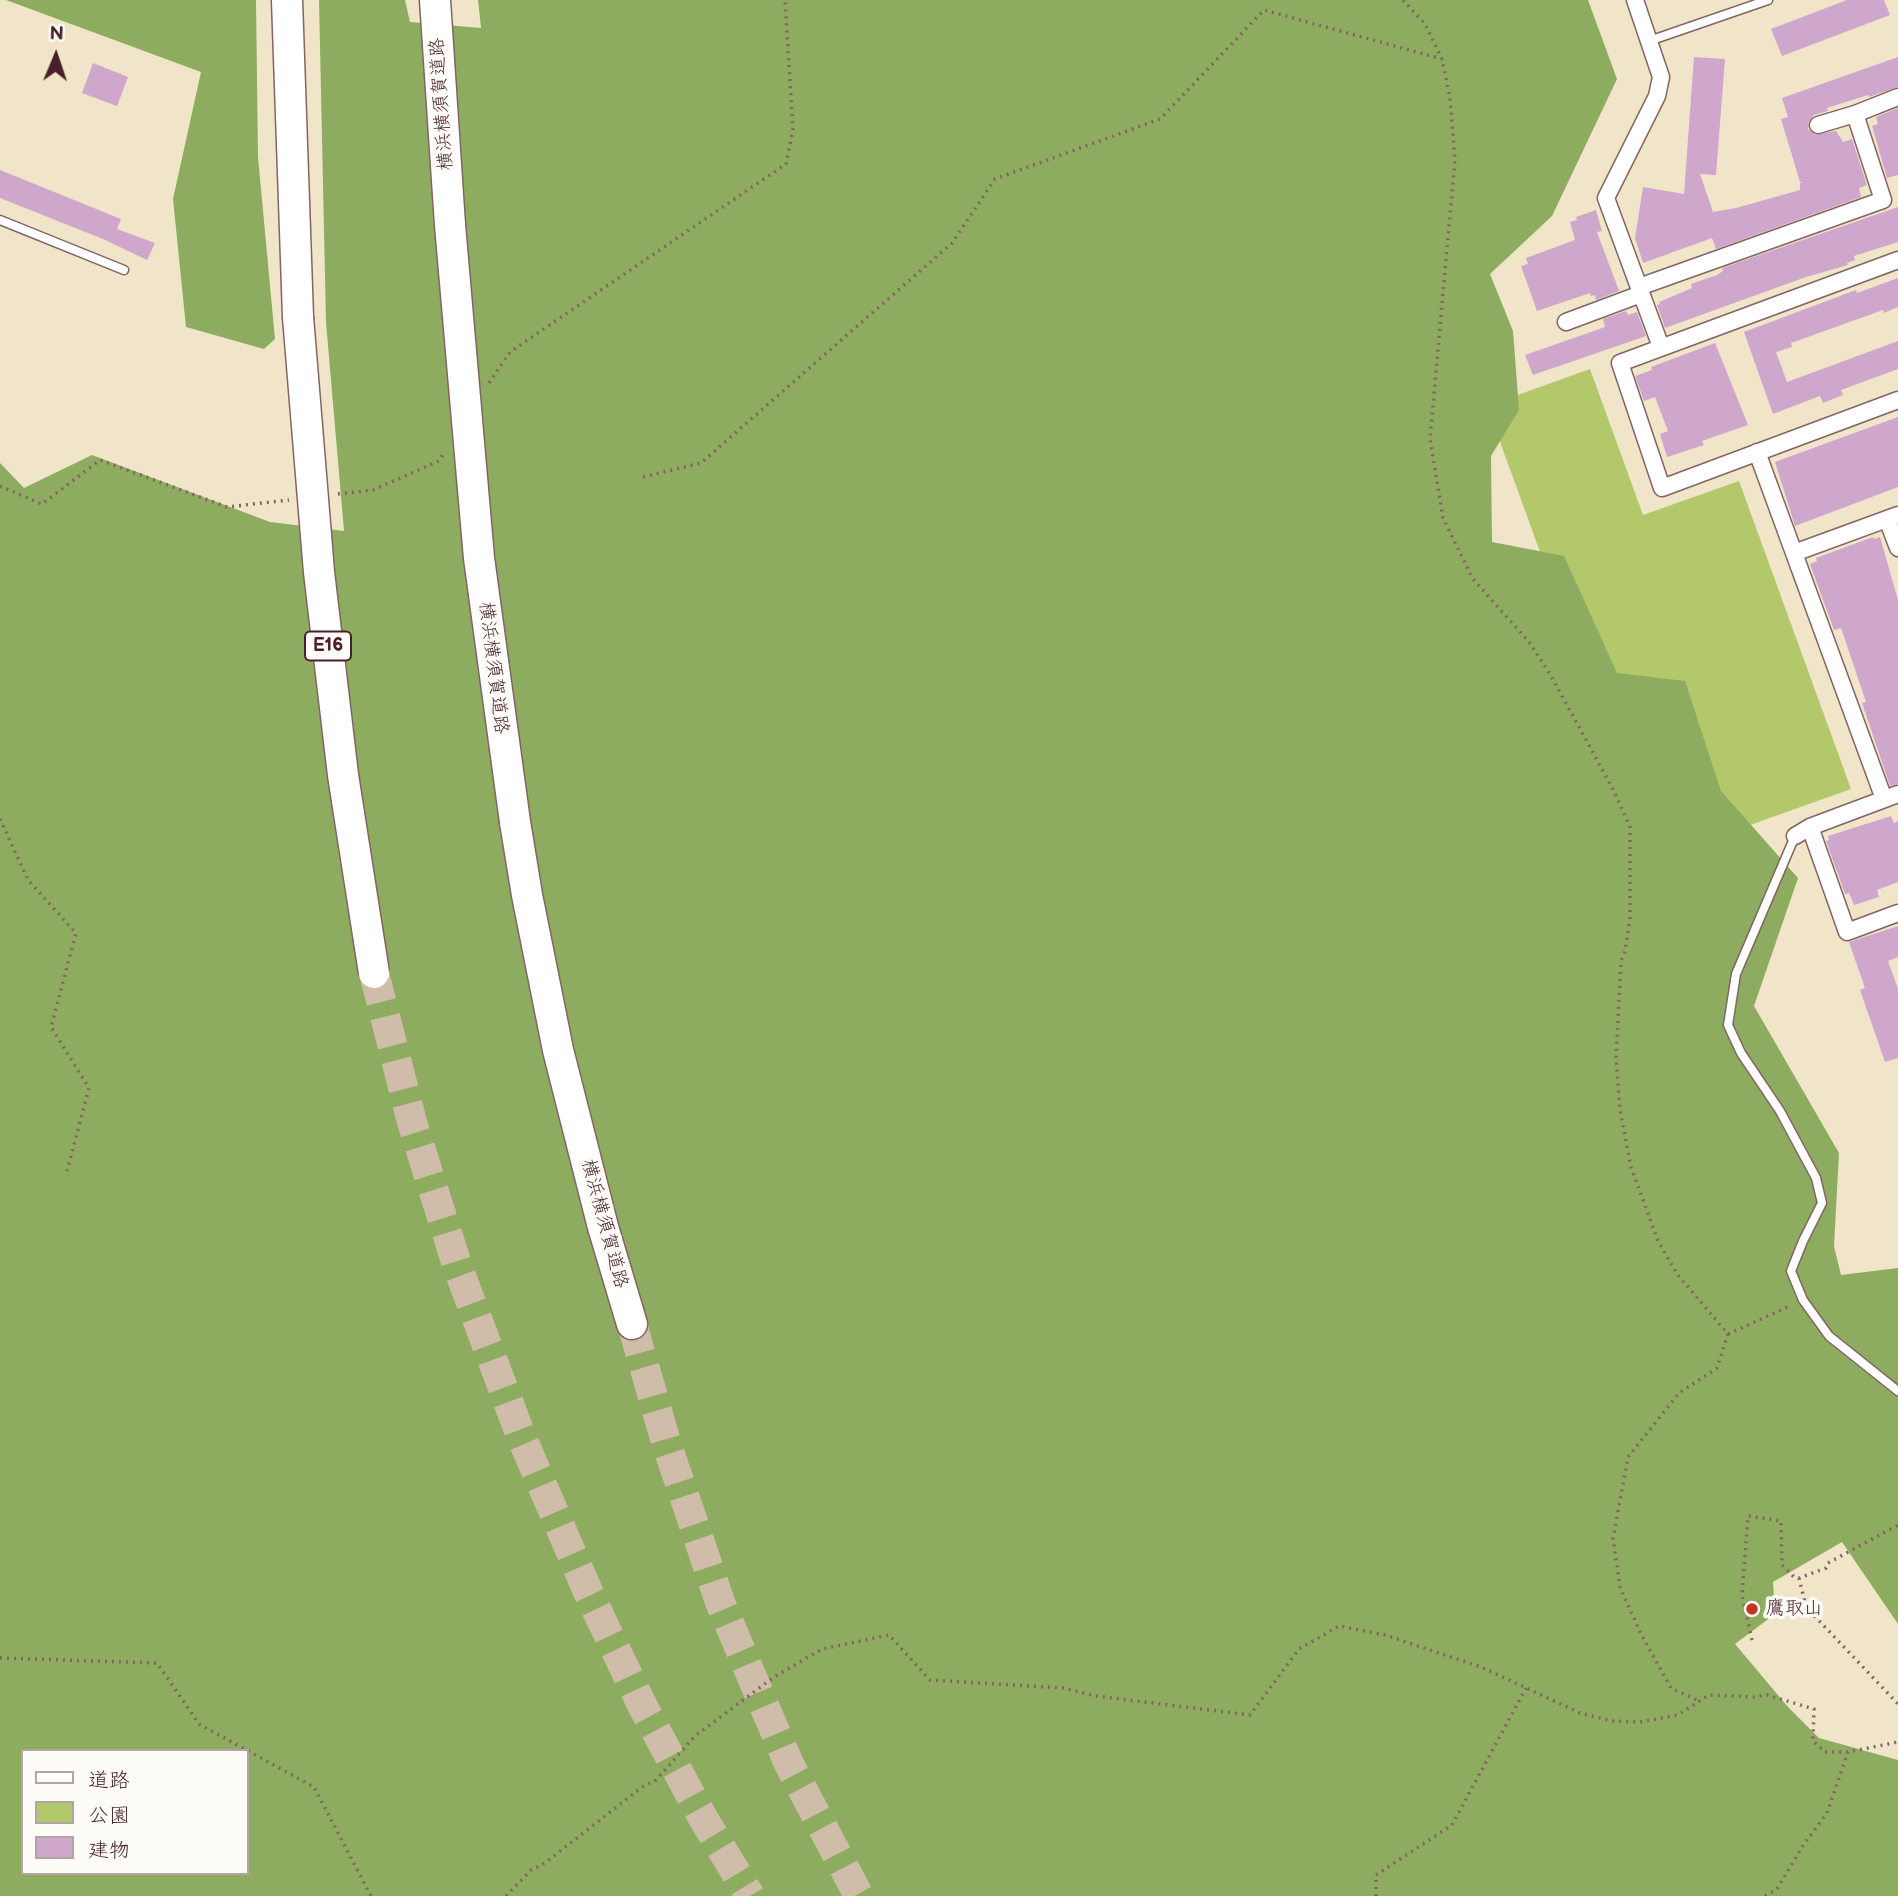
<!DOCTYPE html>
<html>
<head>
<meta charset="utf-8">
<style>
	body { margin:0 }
	#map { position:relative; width:1898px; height:1896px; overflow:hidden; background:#f0e5c9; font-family:"Balsamiq Sans","Klee One",sans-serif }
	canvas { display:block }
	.legend { position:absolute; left:21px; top:1749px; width:228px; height:126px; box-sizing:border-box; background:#fdfcf7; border:2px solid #b5a4a5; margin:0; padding:9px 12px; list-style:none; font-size:21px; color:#4a1f2b }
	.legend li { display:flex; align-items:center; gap:14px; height:35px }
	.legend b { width:35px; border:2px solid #b5a4a5 }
	.north { position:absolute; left:21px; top:21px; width:70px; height:70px; -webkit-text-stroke:5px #fdfcf7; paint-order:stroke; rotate:2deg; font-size:19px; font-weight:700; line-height:28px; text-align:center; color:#4a1f2b }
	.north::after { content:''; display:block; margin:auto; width:24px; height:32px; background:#4a1f2b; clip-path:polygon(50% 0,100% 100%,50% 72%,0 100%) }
</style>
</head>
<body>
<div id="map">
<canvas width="1898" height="1896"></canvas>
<ul class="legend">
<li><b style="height:9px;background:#fff"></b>道路</li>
<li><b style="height:19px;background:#b3c76b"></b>公園</li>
<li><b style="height:19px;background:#cfa6cc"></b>建物</li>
</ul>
<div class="north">N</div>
</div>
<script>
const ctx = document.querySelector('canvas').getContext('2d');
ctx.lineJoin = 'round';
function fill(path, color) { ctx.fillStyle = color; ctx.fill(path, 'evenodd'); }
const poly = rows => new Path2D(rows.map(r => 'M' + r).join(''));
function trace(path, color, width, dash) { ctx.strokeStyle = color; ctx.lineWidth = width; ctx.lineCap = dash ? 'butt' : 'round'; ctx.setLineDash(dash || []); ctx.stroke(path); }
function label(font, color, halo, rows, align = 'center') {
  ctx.font = font + ' "Balsamiq Sans","Klee One",sans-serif'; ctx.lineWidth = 7; ctx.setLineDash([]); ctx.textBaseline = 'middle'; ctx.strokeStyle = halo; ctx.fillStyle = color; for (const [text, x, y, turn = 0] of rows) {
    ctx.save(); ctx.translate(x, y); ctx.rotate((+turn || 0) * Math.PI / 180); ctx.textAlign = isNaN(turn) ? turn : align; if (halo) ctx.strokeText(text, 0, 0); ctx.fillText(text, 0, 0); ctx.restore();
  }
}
const green = poly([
	[1590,369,1643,515,1739,481,1851,789,1652,860,1487,406]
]);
const forest = poly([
	[6,0,256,0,258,157,275,339,264,349,186,327,173,199,201,72],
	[319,0,405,0,410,22,481,28,478,0,1588,0,1617,79,1552,216,1490,274,1513,331,1519,410,1491,456,1492,542,1564,556,1617,673,1685,681,1721,791,1798,878,1754,1006,1839,1153,1834,1246,1841,1275,1898,1268,1898,1624,1842,1542,1773,1582,1775,1614,1735,1644,1788,1707,1819,1738,1898,1760,1898,1896,0,1896,0,463,24,488,92,455,270,522,344,531,326,322],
	[23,1751,247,1751,247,1873,23,1873]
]);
const building = poly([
	[1847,0,1884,0,1890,15,1782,56,1771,29],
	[1694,57,1725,59,1716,175,1700,174,1713,212,1736,208,1800,190,1800,183,1803,182,1800,182,1781,119,1788,117,1782,98,1898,57,1898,87,1869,97,1868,95,1827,108,1828,111,1814,115,1808,122,1808,129,1815,135,1836,131,1843,142,1852,139,1867,185,1859,188,1861,197,1716,249,1712,238,1643,263,1635,238,1643,187,1684,194],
	[93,63,128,77,117,106,82,93],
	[1898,108,1898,175,1887,178,1872,126,1878,124,1876,117],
	[0,170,121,219,117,229,155,243,147,260,103,239,0,198],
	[1898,207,1898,242,1854,256,1855,260,1847,263,1848,265,1806,277,1665,328,1657,305,1660,304,1659,302,1692,288,1691,284,1717,275,1723,271,1722,268],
	[1596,210,1602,231,1597,232,1619,291,1596,300,1595,295,1591,296,1590,293,1537,311,1521,266,1528,264,1526,258,1575,240,1570,222,1577,220,1576,217],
	[1898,278,1898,307,1884,313,1883,310,1791,343,1792,347,1776,352,1787,382,1898,341,1898,369,1841,390,1843,395,1823,403,1820,396,1773,414,1744,332,1856,290,1857,293],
	[1626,311,1628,315,1637,312,1646,336,1533,375,1525,355,1605,327,1603,319],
	[1715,343,1748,425,1702,441,1704,445,1667,457,1660,434,1668,431,1655,397,1644,401,1635,376,1652,370,1651,367],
	[1898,417,1898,487,1795,526,1775,462],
	[1873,537,1874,539,1880,537,1898,600,1898,784,1890,786,1862,703,1866,702,1841,628,1834,630,1810,564,1817,561,1816,558],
	[1891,816,1894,823,1898,821,1898,882,1877,890,1879,897,1854,905,1849,893,1845,894,1826,841,1829,840,1828,836],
	[1898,926,1898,957,1888,961,1898,989,1898,1058,1885,1062,1860,990,1865,988,1849,942]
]);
const motorwayTunnel = poly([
	[374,973,412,1122,458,1268,521,1436,589,1594,642,1705,703,1818,750,1896],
	[632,1324,666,1442,720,1602,789,1764,859,1896]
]);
const path = poly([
	[1403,0,1425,24,1442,59,1450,98,1455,159,1430,439,1443,518,1473,579,1529,642,1550,674,1614,791,1630,827,1630,919,1625,951,1621,961,1616,1058,1620,1110,1631,1167,1658,1241,1677,1274,1728,1334,1717,1368,1679,1393,1628,1457,1613,1538,1620,1587,1641,1634,1671,1688,1699,1701],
	[489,383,510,352,786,164,793,130,785,0],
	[643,477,701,463,952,243,995,179,1160,119,1264,10,1442,59],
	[0,486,42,504,100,460,227,507,289,500],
	[338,494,373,490,439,461,445,451],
	[0,819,28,880,76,933,51,1027,89,1088,67,1171],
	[1728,1334,1790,1306],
	[1799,1578,1806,1607,1898,1704],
	[1752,1640,1742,1595,1748,1516,1781,1521,1782,1565,1794,1577,1799,1578,1826,1568,1828,1563,1898,1525],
	[0,1658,157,1663,199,1724,314,1787,371,1896],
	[506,1896,531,1870,545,1863,642,1787,656,1780,695,1736,774,1677,822,1649,889,1635,930,1680,1063,1688,1096,1696,1250,1715,1299,1649,1339,1626,1385,1635,1481,1667,1580,1713,1612,1721,1640,1722,1678,1715,1709,1695,1753,1697,1767,1695,1814,1709,1813,1741,1825,1752,1848,1752,1898,1742],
	[1376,1896,1376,1875,1452,1825,1526,1688],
	[1765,1896,1777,1889,1804,1844,1827,1813,1848,1752]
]);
const service = poly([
	[1649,41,1768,0],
	[0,220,124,270],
	[1795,836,1736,974,1728,1025,1741,1053,1780,1111,1816,1178,1822,1203,1803,1241,1791,1271,1803,1300,1829,1336,1898,1391]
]);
const minor = poly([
	[1635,0,1661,77,1657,96,1606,198,1661,347],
	[1818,125,1855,114],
	[1898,260,1620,363,1662,488,1898,400],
	[1639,287,1883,200,1855,114,1898,97],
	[1566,322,1641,294],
	[1757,452,1884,799],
	[1887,519,1898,548],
	[1794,553,1898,515],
	[1810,827,1847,932,1898,913],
	[1795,836,1810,827,1898,794]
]);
const motorway = poly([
	[287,0,298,317],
	[435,0,450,225],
	[515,822,527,895,558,1050,603,1227,632,1324]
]);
const motorwayBridge = poly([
	[450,225,479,558,515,822],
	[298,317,319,572,343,775,374,973]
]);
const markers = [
	[1752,1609,7,"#c8321e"]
];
const shields = [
	[328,646,46]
];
const shieldNames = [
	["E16",328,646]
];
const streetNames = [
	["横浜横須賀道路",442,104,-94],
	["横浜横須賀道路",493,668,83],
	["横浜横須賀道路",604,1224,75]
];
const poiNames = [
	["鷹取山",1766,1609]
];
fill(green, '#b3c76b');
fill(forest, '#8eac5f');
fill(building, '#cfa6cc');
trace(motorwayTunnel, '#cfbda9', 30, [30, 15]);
trace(service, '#846462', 11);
trace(minor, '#846462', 19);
trace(motorway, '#846462', 33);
trace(path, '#846462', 3.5, [2, 5]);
trace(service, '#fff', 8);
trace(minor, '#fff', 16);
trace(motorway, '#fff', 30);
trace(motorwayBridge, '#846462', 33, []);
trace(motorwayBridge, '#fff', 30);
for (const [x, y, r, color] of markers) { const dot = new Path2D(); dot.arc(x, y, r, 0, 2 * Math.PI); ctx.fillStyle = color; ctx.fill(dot); trace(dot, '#fdfcf7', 2.5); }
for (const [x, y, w] of shields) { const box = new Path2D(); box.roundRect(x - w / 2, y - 14.5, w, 29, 5); ctx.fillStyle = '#fdfcf7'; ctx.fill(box); trace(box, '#4a1f2b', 2); }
label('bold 18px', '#4a1f2b', null, shieldNames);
label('19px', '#4a1f2b', '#fdfcf7', streetNames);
label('19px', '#4a1f2b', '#fdfcf7', poiNames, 'left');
</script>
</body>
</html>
